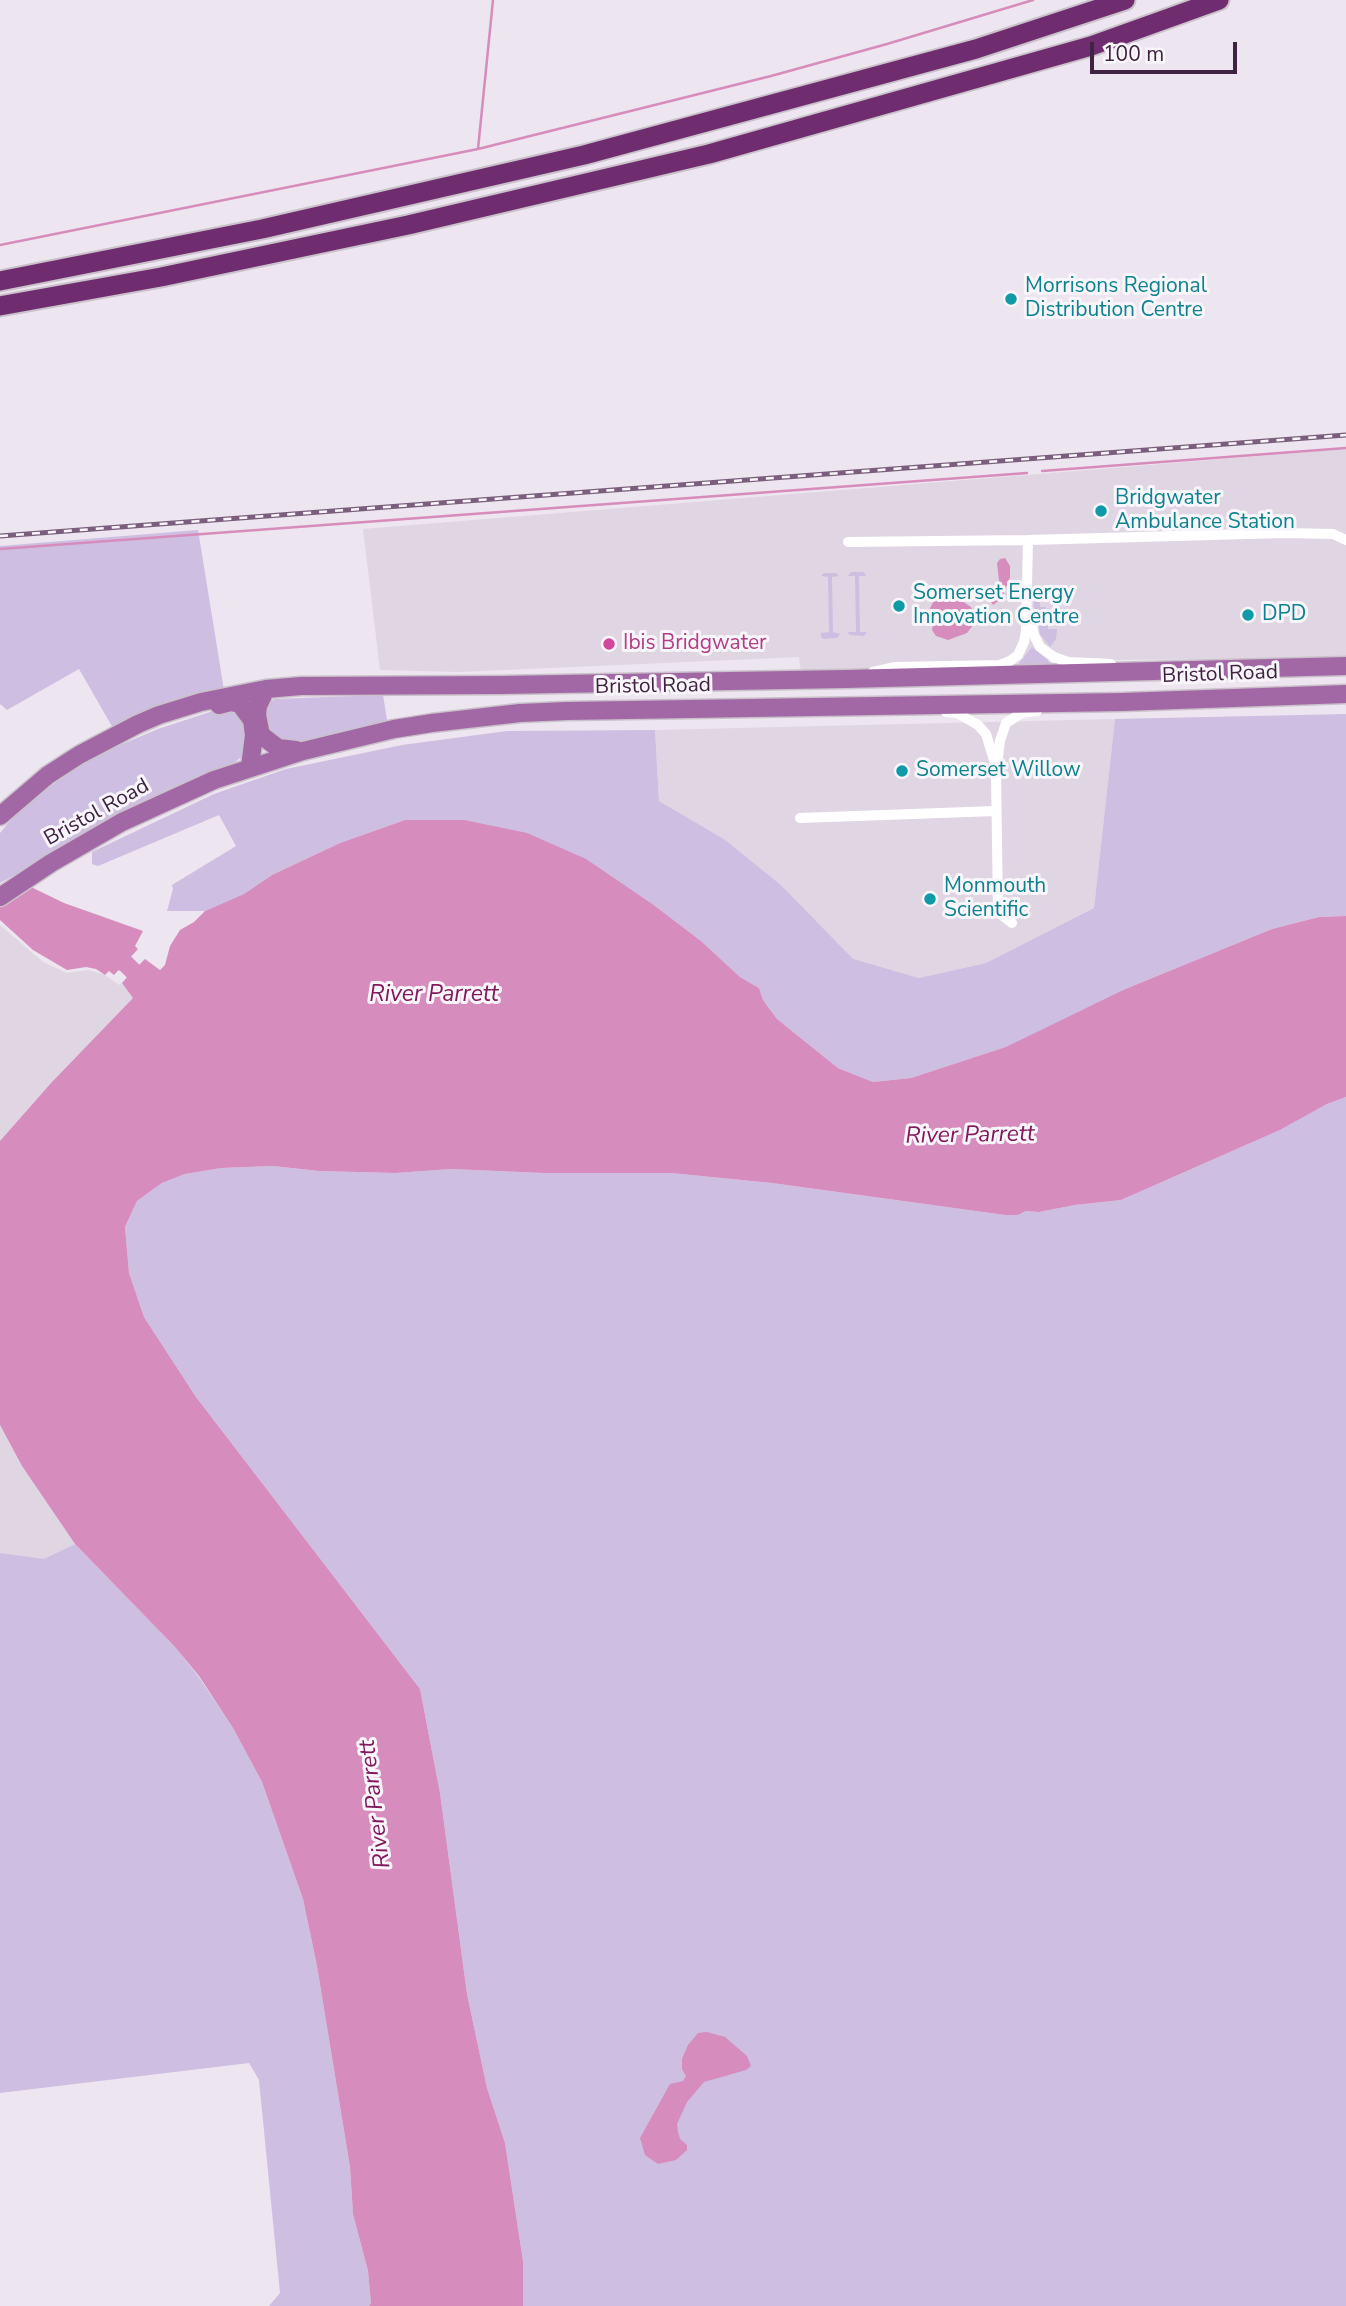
<!DOCTYPE html>
<html>
<head>
<meta charset="utf-8">
<style>
	body { margin:0 }
	#map { position:relative; width:1346px; height:2306px; overflow:hidden; background:#ede5ef; font-family:"Nunito Sans",sans-serif }
	canvas { display:block }
	.scale { position:absolute; left:1090px; top:42px; width:147px; height:32px; box-sizing:border-box; border:4px solid #402342; border-top:0; padding-left:9px; font-size:21px; line-height:24px; white-space:nowrap; color:#402342; -webkit-text-stroke:5px #f9f6fb; paint-order:stroke }
</style>
</head>
<body>
<div id="map">
<canvas width="1346" height="2306"></canvas>
<div class="scale">100 m</div>
</div>
<script>
const c = document.querySelector('canvas').getContext('2d');
c.lineJoin = 'round';
function fillPath(path, color) { c.fillStyle = color; c.fill(path, 'evenodd'); }
const shape = rows => new Path2D(rows.map(r => 'M' + r).join(''));
function stroke(path, color, width, dash) { c.strokeStyle = color; c.lineWidth = width; c.lineCap = dash ? 'butt' : 'round'; c.setLineDash(dash || []); c.stroke(path); }
function write(font, color, halo, rows, align = 'center') {
  c.font = font + ' "Nunito Sans",sans-serif'; c.lineWidth = 6; c.setLineDash([]); c.textBaseline = 'middle'; c.strokeStyle = halo; c.fillStyle = color; for (const [text, x, y, turn = 0] of rows) {
    c.save(); c.translate(x, y); c.rotate((+turn || 0) * Math.PI / 180); c.textAlign = isNaN(turn) ? turn : align; if (halo) c.strokeText(text, 0, 0); c.fillText(text, 0, 0); c.restore();
  }
}
fillPath(shape([
	[1346,449,1346,659,1048,660,1012,664,892,665,847,672,801,672,799,657,460,672,380,670,363,529],
	[1115,719,1094,908,986,963,919,978,853,960,781,885,724,839,659,801,655,730],
	[0,925,43,962,67,973,88,970,105,975,119,985,122,983,134,997,51,1083,0,1141],
	[0,1425,22,1466,75,1544,56,1555,44,1560,0,1553]
]), '#e0d6e3');
fillPath(shape([
	[198,530,224,690,113,728,79,669,7,710,0,704,0,546],
	[851,572,864,572,866,576,859,576,860,632,867,632,864,636,849,635,848,632,856,632,855,576,848,576],
	[824,573,836,573,839,576,832,577,833,632,840,634,837,638,824,639,821,637,821,633,829,632,828,577,821,576],
	[1039,586,1046,589,1039,591,1040,607,1046,607,1048,629,1057,629,1056,639,1050,647,1040,634,1037,614,1034,613,1034,590],
	[1032,647,1051,663,1051,667,1017,666],
	[383,695,388,726,300,745,270,741,264,706,275,699],
	[225,707,235,708,246,719,246,753,228,768,62,849,0,883,0,833,19,810,87,759,158,729],
	[1346,714,1346,916,1319,917,1272,929,1123,990,1007,1047,911,1078,873,1082,838,1068,777,1019,763,1000,759,988,740,977,701,941,655,906,405,820,340,843,272,875,244,894,205,911,167,911,173,889,172,885,236,846,219,815,98,866,92,864,92,852,214,794,286,769,402,745,507,731,655,730,659,801,724,839,781,885,853,959,919,978,986,963,1094,908,1115,719],
	[1346,1097,1346,2306,523,2306,523,2261,505,2143,487,2088,467,1994,440,1793,420,1689,196,1397,144,1317,129,1273,125,1227,137,1201,162,1183,185,1174,220,1168,273,1166,319,1171,396,1173,451,1169,543,1173,671,1173,772,1183,1005,1215,1018,1215,1026,1211,1039,1212,1075,1205,1121,1200,1280,1130,1327,1104],
	[75,1544,175,1647,198,1676,233,1728,262,1782,303,1899,317,1966,350,2167,353,2214,368,2271,371,2303,369,2306,269,2306,280,2293,259,2080,249,2063,0,2093,0,1553,44,1559]
]), '#cebee1');
fillPath(shape([
	[1005,558,1010,566,1010,577,1002,598,993,605,990,600,999,593,1000,589,997,563,1000,559],
	[943,595,953,595,971,607,977,620,967,633,948,640,936,636,932,630,935,616,930,608,936,597],
	[405,820,464,820,527,833,586,859,655,906,701,941,740,977,759,988,763,1000,777,1019,838,1068,873,1082,911,1078,1006,1047,1123,990,1272,929,1319,917,1346,916,1346,1097,1327,1104,1280,1130,1121,1200,1075,1205,1039,1212,1026,1211,1018,1215,1005,1215,772,1183,671,1173,543,1173,451,1169,396,1173,319,1171,273,1166,221,1168,185,1174,162,1183,137,1201,125,1227,129,1273,144,1317,196,1397,420,1689,440,1793,467,1994,487,2088,505,2143,523,2261,523,2306,369,2306,371,2303,368,2271,353,2214,350,2167,317,1966,303,1899,262,1782,233,1728,199,1676,175,1647,75,1544,22,1466,0,1425,0,1141,51,1083,133,998,122,983,128,976,145,959,160,970,165,965,170,946,180,930,194,922,205,911,244,894,272,875,340,843],
	[0,884,31,887,64,903,143,931,135,946,138,949,114,975,109,971,105,975,96,969,86,967,67,970,33,950,0,920],
	[707,2032,725,2037,747,2056,751,2066,746,2070,704,2082,687,2102,677,2124,678,2132,680,2139,687,2145,687,2150,676,2160,658,2164,645,2155,640,2138,670,2084,683,2081,686,2076,682,2069,682,2059,688,2045,698,2033]
]), '#d68cbc');
stroke(shape([
	[478,149,493,0],
	[0,245,478,149,771,76,887,44,1033,0],
	[1042,471,1346,448],
	[0,549,1027,473]
]), '#d68cbc', 2.5);
stroke(shape([
	[102,956,125,963,146,984,147,990]
]), '#d68cbc', 18);
const primary = shape([
	[266,689,258,706,257,715,261,735,278,748,296,750],
	[219,705,231,702,240,704,252,720,254,735,250,767],
	[0,816,48,775,79,755,138,724,159,715,201,702,266,689,301,686,501,685,846,679,1346,666],
	[0,897,51,863,122,822,214,780,303,751,394,729,432,723,520,713,567,711,1122,702,1346,694]
]);
const highway = shape([
	[0,281,262,229,584,155,976,49,1125,0],
	[0,306,161,277,408,225,709,154,1091,46,1219,0]
]);
stroke(primary, '#cac1ca', 21);
stroke(highway, '#cac1ca', 23);
stroke(shape([
	[848,542,1028,540],
	[1031,621,1034,635,1040,647,1054,657,1068,662,1111,664],
	[873,672,895,667,1000,665,1010,661,1018,655,1024,642,1026,631,1028,540,1285,533,1333,534,1346,540],
	[946,712,957,713,978,725,986,734,994,760],
	[800,818,996,811],
	[1012,923,998,912,996,773,1000,741,1006,723,1022,713,1037,711]
]), '#fff', 10);
stroke(primary, '#a268a6', 18);
stroke(highway, '#6f2d70', 19);
const rail = shape([
	[0,536,1346,435]
]);
stroke(rail, '#7b5e7d', 5);
stroke(rail, '#f9f6fb', 2.5, [8]);
for (const [x, y, r, color] of [
	[1011,299,7,"#0f9aa8"],
	[1101,511,7,"#0f9aa8"],
	[899,606,7,"#0f9aa8"],
	[1248,615,7,"#0f9aa8"],
	[609,644,7,"#d1479c"],
	[902,771,7,"#0f9aa8"],
	[930,899,7,"#0f9aa8"]
]) { const dot = new Path2D(); dot.arc(x, y, r, 0, 2 * Math.PI); c.fillStyle = color; c.fill(dot); stroke(dot, '#f9f6fb', 2.5); }
write('21px', '#0d838f', '#f9f6fb', [
	["Morrisons Regional",1025,287],
	["Distribution Centre",1025,311],
	["Bridgwater",1115,499],
	["Ambulance Station",1115,523],
	["Somerset Energy",913,594],
	["Innovation Centre",913,618],
	["DPD",1262,615],
	["Somerset Willow",916,771],
	["Monmouth",944,887],
	["Scientific",944,911]
], 'left');
write('21px', '#b23c85', '#f9f6fb', [
	["Ibis Bridgwater",623,644]
], 'left');
write('21px', '#402342', '#f9f6fb', [
	["Bristol Road",1220,675,-2],
	["Bristol Road",653,687,-1],
	["Bristol Road",97,813,-29]
]);
write('italic 23px', '#82195c', '#f9f6fb', [
	["River Parrett",434,995],
	["River Parrett",970,1136,-1],
	["River Parrett",376,1804,-97]
]);
</script>
</body>
</html>
